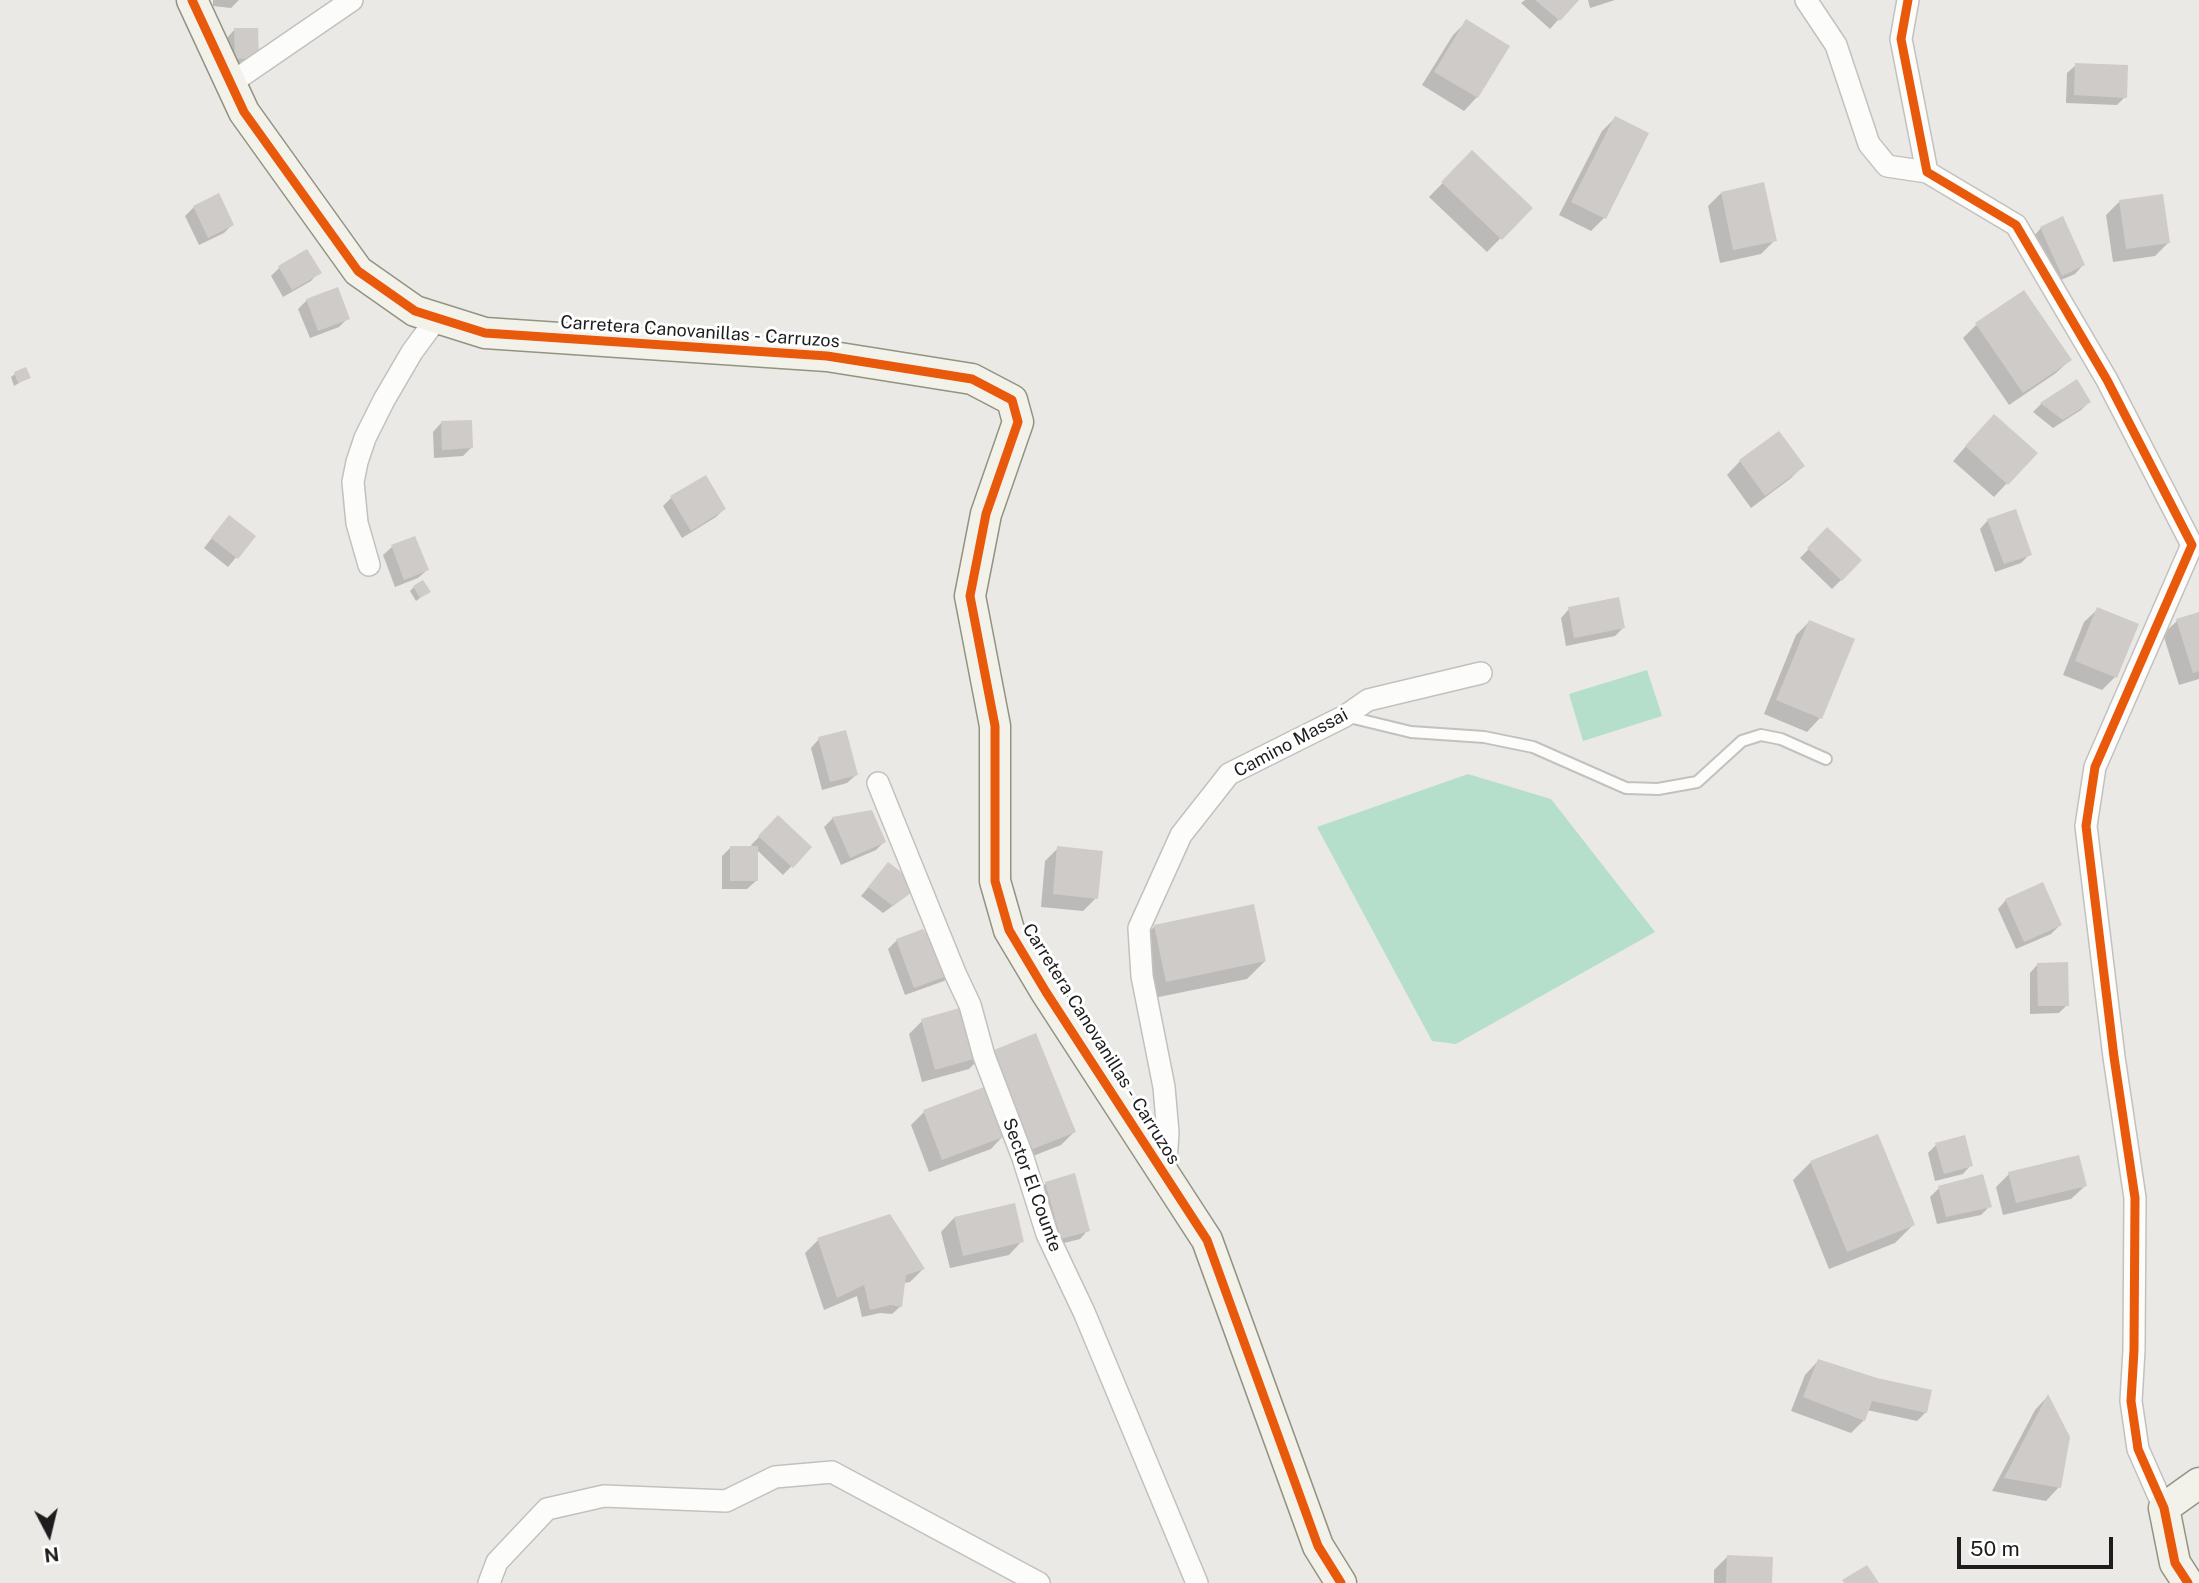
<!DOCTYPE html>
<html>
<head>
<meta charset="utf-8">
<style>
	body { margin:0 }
	#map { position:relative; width:2199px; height:1583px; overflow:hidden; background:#ebe9e6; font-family:"Public Sans",sans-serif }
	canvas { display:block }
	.north { position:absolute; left:14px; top:1499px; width:70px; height:70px; -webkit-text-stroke:5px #fff; paint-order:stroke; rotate:173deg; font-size:19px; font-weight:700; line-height:28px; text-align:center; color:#1d1d1d }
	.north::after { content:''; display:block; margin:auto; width:24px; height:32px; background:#1d1d1d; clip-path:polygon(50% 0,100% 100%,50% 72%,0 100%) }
	.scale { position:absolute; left:1957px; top:1537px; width:156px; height:32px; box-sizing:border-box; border:4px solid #1d1d1d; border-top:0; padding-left:9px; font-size:21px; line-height:24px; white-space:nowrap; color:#1d1d1d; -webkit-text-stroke:5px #fff; paint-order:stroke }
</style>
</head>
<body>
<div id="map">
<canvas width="2199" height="1583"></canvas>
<div class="north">N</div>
<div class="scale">50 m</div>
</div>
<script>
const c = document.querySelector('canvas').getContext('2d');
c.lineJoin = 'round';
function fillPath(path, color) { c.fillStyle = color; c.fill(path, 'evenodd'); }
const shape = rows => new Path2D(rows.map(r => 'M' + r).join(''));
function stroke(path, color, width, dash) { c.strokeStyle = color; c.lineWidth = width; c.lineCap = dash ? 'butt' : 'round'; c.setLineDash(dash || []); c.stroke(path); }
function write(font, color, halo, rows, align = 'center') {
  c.font = font + ' "Public Sans",sans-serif'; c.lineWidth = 6; c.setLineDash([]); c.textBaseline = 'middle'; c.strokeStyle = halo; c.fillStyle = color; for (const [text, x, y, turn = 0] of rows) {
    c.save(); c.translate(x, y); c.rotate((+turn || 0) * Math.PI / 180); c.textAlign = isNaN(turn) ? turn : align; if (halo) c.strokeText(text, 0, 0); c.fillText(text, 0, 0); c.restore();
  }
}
fillPath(shape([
	[1647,670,1662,716,1583,741,1569,694],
	[1468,774,1551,799,1655,932,1456,1044,1432,1041,1317,827]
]), '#b5dfcb');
fillPath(shape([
	[213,0,239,0,231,8,213,6],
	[1525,0,1576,0,1550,29,1521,3],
	[1588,0,1615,0,1590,8],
	[1466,22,1477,97,1464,111,1422,85,1453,35],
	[234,30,257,57,248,66,227,67,226,39],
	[2076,65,2125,97,2117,105,2066,103,2067,73],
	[1615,118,1647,134,1604,218,1591,231,1559,215,1602,131],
	[1472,153,1530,208,1487,252,1429,197],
	[1721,193,1775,240,1761,254,1720,263,1708,206],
	[2119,202,2169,242,2155,256,2113,262,2106,215],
	[194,207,232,225,224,233,199,245,185,216],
	[2041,228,2083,265,2075,274,2054,283,2033,237],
	[307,251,319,272,311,281,283,297,271,276,279,268],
	[307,300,348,318,339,327,310,338,298,309],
	[1976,325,2070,360,2056,373,2009,405,1963,338],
	[15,374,29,377,14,386,11,377],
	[2076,382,2089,402,2081,410,2053,428,2033,412,2041,404],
	[441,423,471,448,463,456,434,458,433,432],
	[1981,429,2035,453,1994,497,1953,461],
	[1779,433,1803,466,1790,479,1751,508,1727,475,1740,461],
	[671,498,724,509,716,517,682,538,663,506],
	[1988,520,2030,554,2021,563,1995,572,1980,529],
	[221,526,254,536,228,567,204,548],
	[1827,530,1860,561,1832,589,1800,558],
	[392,547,427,570,418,578,395,587,383,555],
	[414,587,428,592,416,601,410,591],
	[1569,609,1624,627,1615,636,1566,646,1561,618],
	[2098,609,2115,677,2102,690,2063,675,2084,622],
	[2199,614,2199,679,2179,685,2163,634,2177,621],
	[1809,622,1820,718,1807,732,1764,714,1796,635],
	[819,739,856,775,847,783,822,790,811,748],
	[778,818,810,847,783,875,757,850,756,881,747,889,722,889,722,856,731,847,754,848,751,845],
	[833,818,884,842,876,850,841,865,824,827],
	[1058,848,1096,898,1083,911,1041,907,1045,861],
	[888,864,909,894,883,913,861,896],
	[2006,900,2060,925,2051,934,2016,949,1998,909],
	[1155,926,1265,961,1247,979,1149,999,1137,944],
	[897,940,952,973,944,981,905,995,888,949],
	[2038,964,2067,1005,2059,1013,2030,1014,2030,973],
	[922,1021,983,1055,969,1069,922,1082,909,1034],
	[990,1053,1074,1132,1061,1145,1015,1163,1004,1135,991,1149,929,1172,911,1125,924,1112,986,1089,977,1066],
	[1936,1145,1971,1165,1963,1174,1935,1181,1928,1153],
	[1811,1162,1913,1225,1895,1243,1829,1269,1793,1180],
	[2009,1174,2085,1186,2071,1199,2003,1215,1996,1187],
	[1046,1183,1088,1230,1080,1239,1052,1246,1037,1192],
	[1939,1188,1990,1206,1981,1215,1937,1224,1930,1197],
	[954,1218,1022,1241,1009,1255,950,1268,941,1232],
	[818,1240,923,1269,910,1282,904,1283,901,1306,892,1314,880,1313,862,1317,857,1296,824,1310,805,1253],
	[1818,1361,1926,1412,1917,1421,1867,1410,1864,1420,1851,1433,1791,1411,1805,1375],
	[2047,1397,2059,1487,2046,1501,1992,1491,2035,1410],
	[1727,1557,1770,1583,1714,1583,1714,1570]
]), '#0003');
fillPath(shape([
	[1535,0,1579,0,1560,21],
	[1466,19,1510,46,1478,98,1434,72],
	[234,28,258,28,259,58,235,59],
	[2075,63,2128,65,2127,98,2074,95],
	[1615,116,1649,133,1606,219,1571,202],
	[1472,150,1533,208,1502,240,1441,182],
	[1764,182,1777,241,1733,250,1721,192],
	[219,193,234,225,208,238,193,206],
	[2163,194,2170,243,2126,249,2119,200],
	[2063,216,2085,265,2062,276,2040,227],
	[307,249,322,273,292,290,278,266],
	[338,287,350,319,318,331,306,299],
	[2024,290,2072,360,2023,393,1975,323],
	[26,367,31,378,18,383,14,372],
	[2077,379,2091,402,2063,420,2040,403],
	[1994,414,2038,453,2008,485,1965,446],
	[472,420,473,448,442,450,441,421],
	[1779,431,1805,466,1765,496,1739,460],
	[706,475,726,509,691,531,670,496],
	[2016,509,2032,555,2004,564,1987,519],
	[229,515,256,536,238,559,211,538],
	[1827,527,1862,560,1842,581,1807,548],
	[415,536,429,570,404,580,391,545],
	[423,580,431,592,420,598,413,586],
	[1619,597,1625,628,1574,638,1568,607],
	[2097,607,2139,624,2117,678,2075,661],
	[2199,612,2199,671,2193,673,2176,619],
	[1809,620,1855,639,1822,719,1776,700],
	[846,730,858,775,830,782,818,737],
	[872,810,886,842,850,858,832,817],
	[778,815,812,847,793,868,758,836],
	[730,846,758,846,758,881,730,881],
	[1057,846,1103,851,1098,899,1053,894],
	[888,862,920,886,893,906,868,887],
	[2043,882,2062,925,2024,942,2005,899],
	[1254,904,1266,961,1166,982,1154,925],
	[923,929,955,973,914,988,896,939],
	[2068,962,2069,1006,2038,1006,2037,963],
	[970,1005,984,1056,935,1070,921,1019],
	[1036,1033,1076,1132,1028,1151,989,1052],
	[987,1086,1006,1136,942,1160,923,1110],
	[1878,1134,1915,1225,1847,1252,1810,1161],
	[1965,1135,1973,1166,1944,1174,1935,1143],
	[2079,1155,2087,1186,2016,1203,2008,1172],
	[1075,1173,1090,1231,1061,1239,1045,1182],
	[1983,1174,1992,1207,1946,1217,1938,1186],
	[1015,1203,1024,1242,963,1256,954,1217],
	[890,1214,925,1269,906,1275,902,1307,890,1305,870,1310,864,1285,837,1298,817,1238],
	[1818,1359,1877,1378,1932,1390,1927,1413,1872,1401,1865,1421,1803,1397],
	[2048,1394,2070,1437,2061,1488,2004,1478],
	[1727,1555,1773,1557,1772,1583,1726,1583],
	[1867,1565,1879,1583,1844,1583,1842,1580]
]), '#cecbc9');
const lane = shape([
	[1345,716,1411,732,1484,737,1533,747,1626,788,1658,789,1697,782,1742,741,1761,735,1781,739,1826,759]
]);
const street = shape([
	[1806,0,1836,45,1869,144,1887,166,1927,172],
	[1908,0,1901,39,1927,172,2016,225,2107,380,2192,545,2095,767,2086,826,2114,1057,2135,1198,2134,1350,2131,1401,2138,1449,2164,1508],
	[231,83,352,0],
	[369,565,357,523,353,482,357,462,365,438,384,400,412,352,437,318],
	[878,783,955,973,970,1005,984,1056,1023,1158,1047,1234,1084,1312,1197,1583],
	[1165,1175,1168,1133,1164,1087,1142,976,1139,928,1181,835,1229,774,1345,716,1368,700,1481,673],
	[489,1583,497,1562,547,1509,604,1496,726,1501,775,1477,832,1472,1039,1583]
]);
const secondary = shape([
	[192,0,244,112,358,271,415,311,485,333,827,356,972,379,1012,400,1018,422,986,514,970,596,995,726,995,881,1009,930,1046,992,1207,1240,1318,1546,1341,1583],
	[2188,1583,2175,1563,2164,1508,2199,1483]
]);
stroke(lane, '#c2c1c0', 14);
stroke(street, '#c2c1c0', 24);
stroke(secondary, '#929380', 33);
stroke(lane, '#fcfcfb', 10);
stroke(street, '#fcfcfb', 21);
stroke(secondary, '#f2f2ea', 30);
stroke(shape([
	[192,0,244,112,358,271,415,311,485,333,827,356,972,379,1012,400,1018,422,986,514,970,596,995,726,995,881,1009,930,1046,992,1207,1240,1318,1546,1341,1583],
	[1908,0,1901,39,1927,172,2016,225,2107,380,2192,545,2095,767,2086,826,2114,1057,2135,1198,2134,1350,2131,1401,2138,1449,2164,1508,2175,1563,2188,1583]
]), '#e8590c', 9);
write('18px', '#1d1d1d', '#fff', [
	["Carretera Canovanillas - Carruzos",700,332,4],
	["Camino Massai",1291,743,-28],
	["Carretera Canovanillas - Carruzos",1101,1044,58],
	["Sector El Counte",1032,1185,70]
]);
</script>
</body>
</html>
